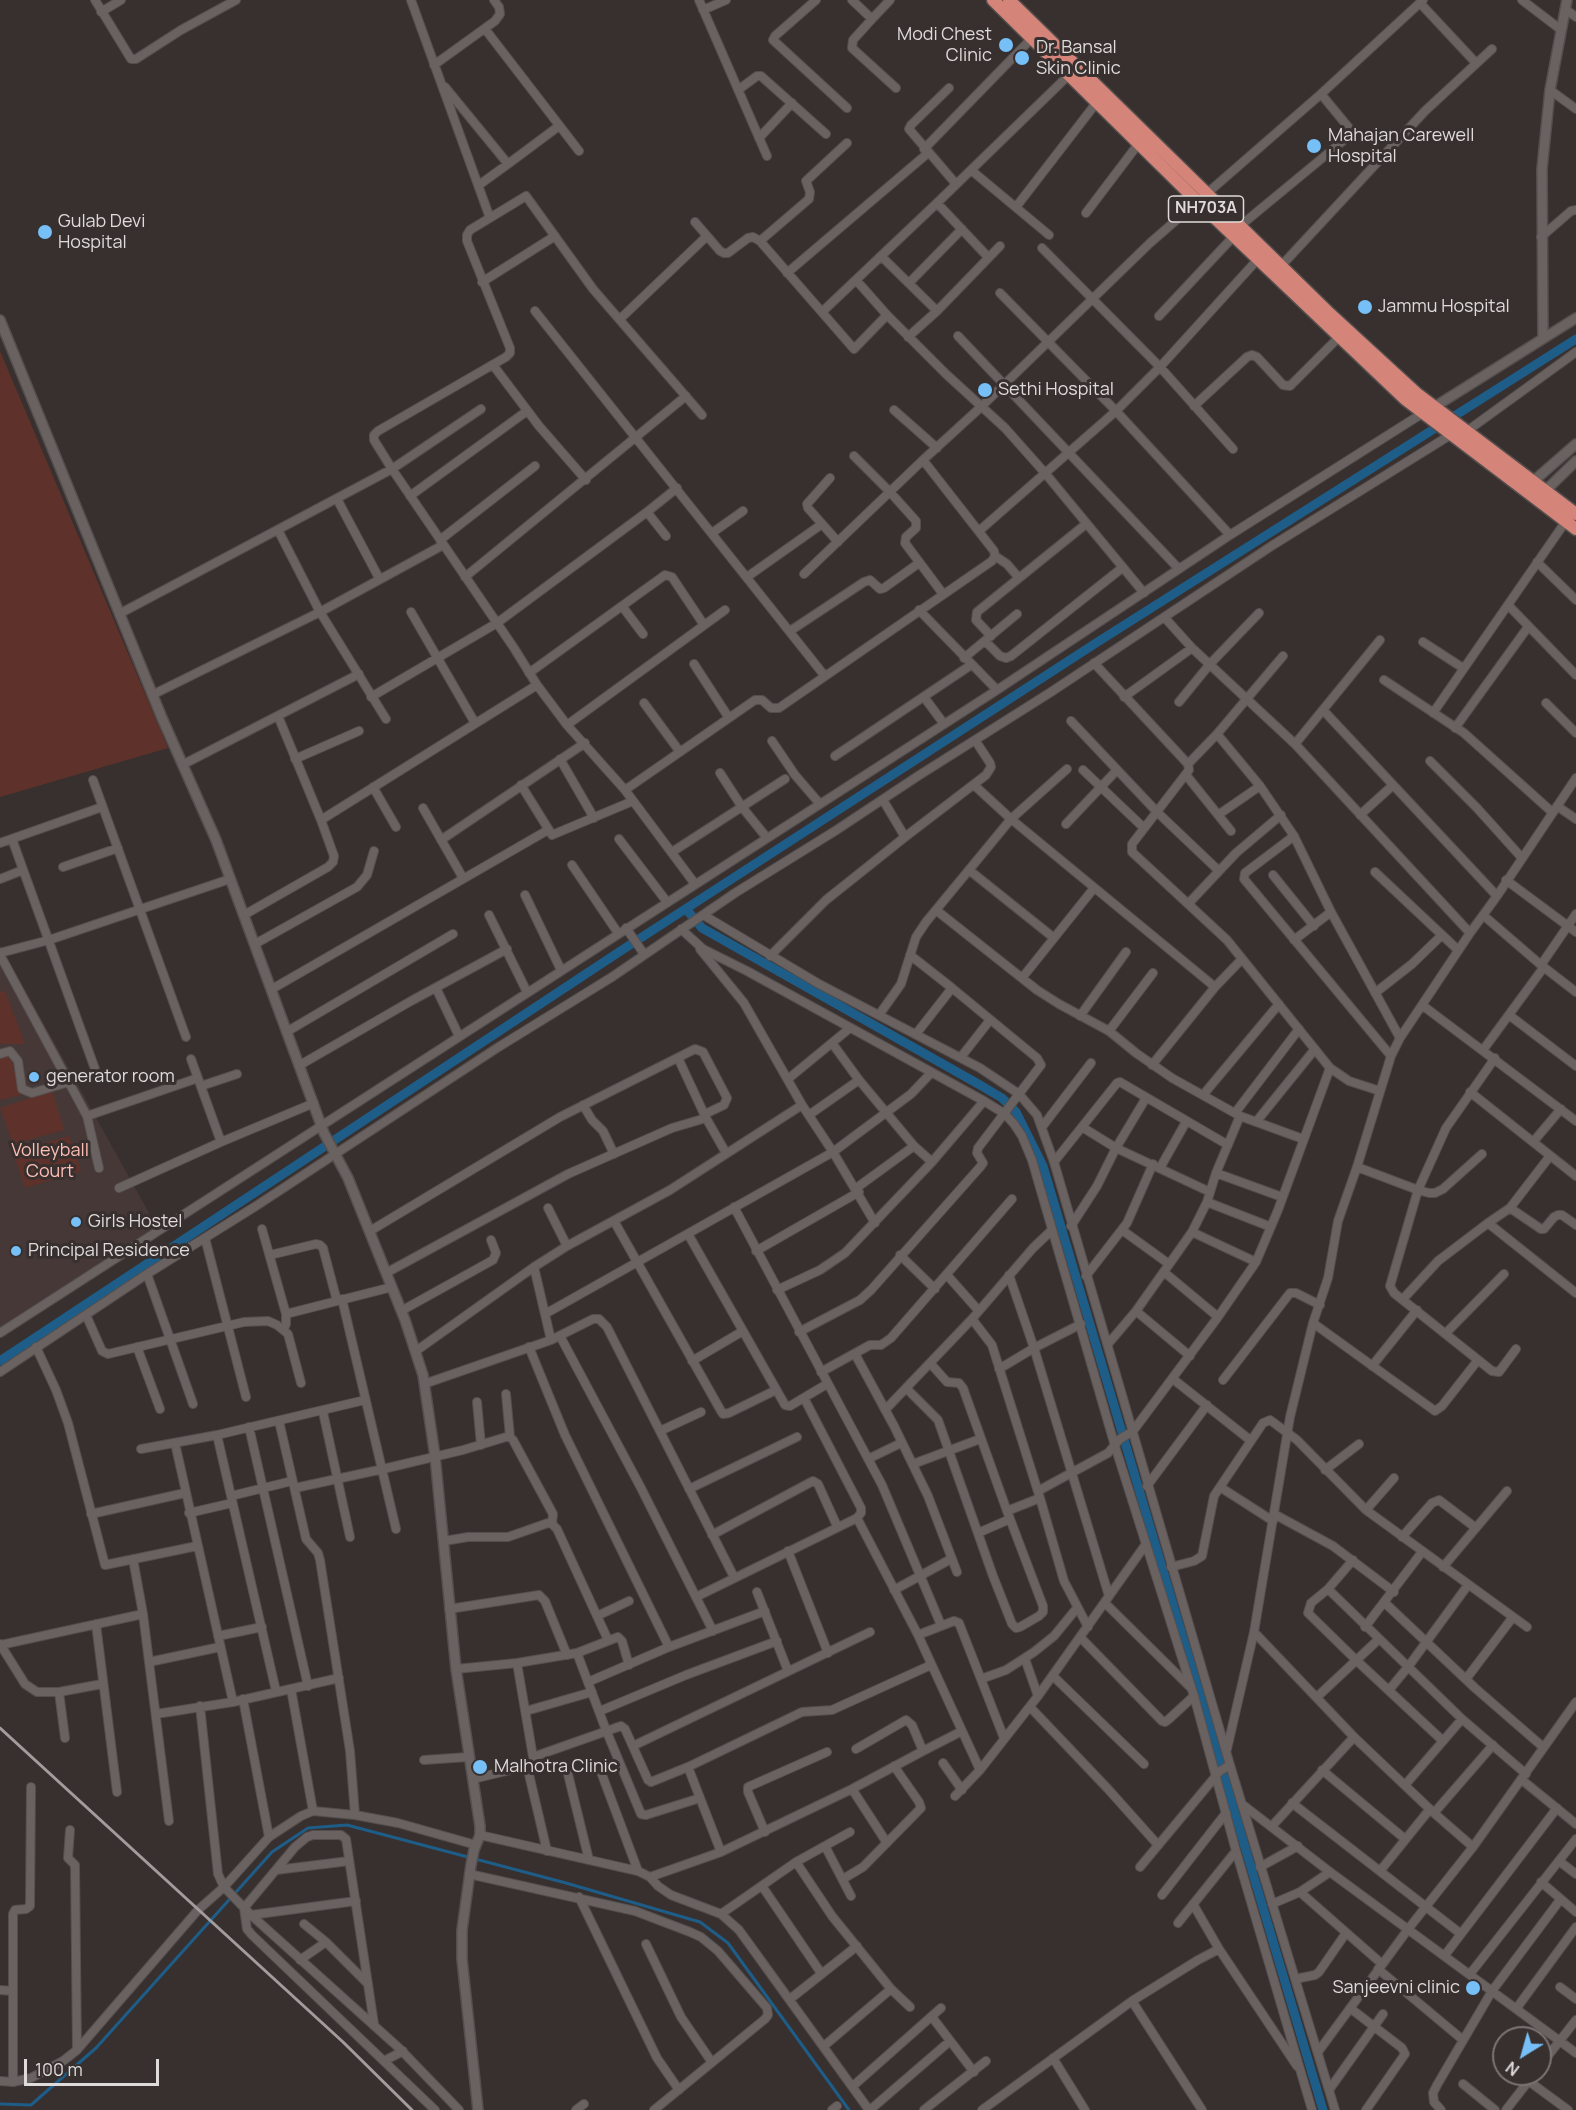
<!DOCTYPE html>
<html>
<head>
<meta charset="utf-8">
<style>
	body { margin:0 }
	#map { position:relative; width:1576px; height:2110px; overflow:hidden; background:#37302f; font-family:Manrope,sans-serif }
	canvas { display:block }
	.north { position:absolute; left:1492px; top:2026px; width:60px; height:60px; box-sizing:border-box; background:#37302f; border:2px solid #7a7473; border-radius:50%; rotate:217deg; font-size:16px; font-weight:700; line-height:24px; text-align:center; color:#dfdbda }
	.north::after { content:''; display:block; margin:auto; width:21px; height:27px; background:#77bff7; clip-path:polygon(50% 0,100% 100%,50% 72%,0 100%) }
	.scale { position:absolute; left:24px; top:2059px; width:135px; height:27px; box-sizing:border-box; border:3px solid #dfdbda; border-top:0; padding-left:8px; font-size:18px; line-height:21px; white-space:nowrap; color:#dfdbda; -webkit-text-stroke:4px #37302f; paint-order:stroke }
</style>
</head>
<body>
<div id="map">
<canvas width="1576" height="2110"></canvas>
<div class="north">N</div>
<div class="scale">100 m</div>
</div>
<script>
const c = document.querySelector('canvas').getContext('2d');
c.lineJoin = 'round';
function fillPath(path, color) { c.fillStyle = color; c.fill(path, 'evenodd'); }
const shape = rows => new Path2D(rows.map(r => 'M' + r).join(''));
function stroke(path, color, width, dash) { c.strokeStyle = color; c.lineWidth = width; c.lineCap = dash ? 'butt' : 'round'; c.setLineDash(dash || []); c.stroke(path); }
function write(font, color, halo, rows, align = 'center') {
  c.font = font + ' Manrope,sans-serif'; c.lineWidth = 6; c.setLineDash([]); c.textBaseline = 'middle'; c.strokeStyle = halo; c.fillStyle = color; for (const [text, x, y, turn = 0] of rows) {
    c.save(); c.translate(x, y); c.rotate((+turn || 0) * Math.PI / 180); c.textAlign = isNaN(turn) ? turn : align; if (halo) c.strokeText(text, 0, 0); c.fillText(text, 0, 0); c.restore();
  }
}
fillPath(shape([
	[0,945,158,1229,0,1330]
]), '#463836');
fillPath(shape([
	[0,351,168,748,0,797],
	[5,991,25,1044,0,1044,0,992],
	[10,1055,21,1095,0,1100,0,1058],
	[52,1091,64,1130,13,1144,0,1108],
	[69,1136,81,1171,25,1188,13,1152]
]), '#5e322b');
stroke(shape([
	[0,2104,31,2105,96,2048,272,1852,308,1828,347,1825,566,1883,700,1922,728,1943,849,2110]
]), '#1e5d88', 3);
stroke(shape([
	[686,909,702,928,980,1085,1002,1098,1016,1112,1043,1166,1323,2110],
	[0,1361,619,952,1096,643,1576,339]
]), '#1e5d88', 9);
const minor = shape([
	[95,0,131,59,136,59,181,30,236,0],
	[411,0,490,218],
	[699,0,767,156],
	[816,0,775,36,773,40,847,108],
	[852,0,872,19,890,0],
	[1522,0,1560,29],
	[1420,3,1476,63],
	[1565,9,1576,17],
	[703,10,726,0],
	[101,12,121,0],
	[872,19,853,40,852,48,896,88],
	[485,29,579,151],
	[434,65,495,21,500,14,499,7,494,0],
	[445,87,508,164,559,126],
	[949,88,911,125,909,129,956,184],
	[738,90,757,76,761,76,826,134],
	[1550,90,1576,109],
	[759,138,792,103],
	[924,149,1033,37],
	[971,170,1049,235],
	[479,185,508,164],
	[937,203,988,257],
	[1016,207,1097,102],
	[1086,213,1139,143],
	[695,222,720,251,724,253,728,253,748,238,753,237,760,241,854,349,887,315],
	[1240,226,1349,136,1349,128,1321,94],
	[1541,237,1571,211,1576,210],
	[760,241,809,199,810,192,806,181,847,143],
	[1042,248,1160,367,1233,449],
	[881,256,937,311],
	[1281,266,1425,111,1492,49],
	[787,273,928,153],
	[856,280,887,315,946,374,1005,428,1045,473,1144,593],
	[482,282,555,236],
	[909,283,962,229],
	[1000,293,1116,411,1230,535],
	[535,311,824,675],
	[822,312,937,203,1072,72],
	[1159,316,1234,236],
	[620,319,706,237],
	[958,336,1179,569],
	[908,337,937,311,1000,246],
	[493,365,539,426,586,480],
	[1194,406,1247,357,1252,355,1257,357,1283,385,1290,386,1339,337],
	[894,410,937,448],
	[1467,431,1576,352],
	[854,456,890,492,916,521,916,528,906,537,905,543,943,594],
	[830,478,807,504,808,508,838,542],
	[410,496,527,411],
	[337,499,379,578],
	[647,512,666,536],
	[278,530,320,612,386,719],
	[979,531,1116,411,1160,367,1258,259],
	[712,533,743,511],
	[440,540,535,466],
	[995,556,1007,564,1019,578],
	[1537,562,1576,600],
	[804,574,923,460,982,406,1150,243,1321,94,1423,0],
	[465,577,686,396],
	[747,577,822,524],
	[1508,605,1576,675],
	[622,606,643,634],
	[919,610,997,690],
	[411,612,475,723],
	[119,614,392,469,481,409],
	[1165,618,1192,648,1295,744,1470,933],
	[790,631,864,582,870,580,880,589,884,588,919,563],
	[991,636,976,620,977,612,1086,524],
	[985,641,1000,656,1006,658,1011,656,1122,568],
	[1423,642,1463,668],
	[964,658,1017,614],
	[1094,663,1188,764,1189,770,1132,844,1132,852,1227,940,1330,1068,1349,1081,1380,1091],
	[694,664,729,718],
	[529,673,665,575,672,577,704,625],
	[1384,680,1464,733,1552,812],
	[152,695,320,612,443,545],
	[371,697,497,623,647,512,677,488],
	[924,697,944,724],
	[1124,697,1192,648],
	[1179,702,1210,664,1259,613],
	[644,703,680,752],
	[1546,703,1576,733],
	[1323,710,1497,896],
	[1433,713,1566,521],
	[1071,721,1157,812,1218,870],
	[567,725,725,610],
	[1455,728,1528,627],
	[1217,734,1260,786,1294,836,1331,912,1400,1038],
	[772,741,795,775,820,804],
	[1295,744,1380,640],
	[835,756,971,665],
	[295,759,359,731],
	[560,759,594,818],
	[1430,761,1477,808,1522,858],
	[1188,764,1217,734,1283,656],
	[182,765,359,674],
	[1083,770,1144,828],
	[720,773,742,807,767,838],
	[1186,775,1231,831],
	[93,780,186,1037],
	[521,785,552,835,633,801],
	[974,785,1011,819,1215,987],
	[373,787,396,827],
	[625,790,755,700,762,700,771,708,779,708,992,561,995,556,994,551,923,460],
	[883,800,905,837],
	[1557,806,1576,819],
	[423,808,463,878],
	[1218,815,1260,786],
	[1360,815,1392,786],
	[321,820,537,685],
	[1066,824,1117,770],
	[1294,836,1245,873,1244,879,1391,1056],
	[12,839,95,1069],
	[619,839,667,902],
	[441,840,585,743],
	[0,843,102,807],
	[672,852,785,779],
	[572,865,618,933],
	[63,867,118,848],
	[969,870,1054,938],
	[1375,872,1458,950],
	[1273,875,1314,926],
	[0,879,23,870],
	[1506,880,1576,932],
	[695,884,625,790,567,725,537,685,514,648,392,469,374,440,374,435,378,431,506,357,510,353,510,348,467,241,467,235,470,230,526,196,593,289,702,415],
	[525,895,561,970],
	[1188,904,1236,853,1281,815],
	[936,910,1037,990,1059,1004,1109,1031,1136,1053,1172,1078,1240,1116,1303,1139],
	[244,915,328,867,333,862,334,856,321,820,278,716],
	[489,915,527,992],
	[1483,915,1541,965,1576,992],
	[705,916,819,984,980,1068,1019,1094,1037,1115,1054,1162,1230,1765,1335,2110],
	[626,928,644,954],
	[681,929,703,949,747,971,984,1101,1005,1114,1014,1124,1022,1136,1032,1160,1115,1446,1194,1696,1236,1851,1312,2110],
	[1294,940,1331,912],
	[255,944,357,887,367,875,374,851],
	[700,949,744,1003,802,1105,833,1152,875,1223],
	[0,953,49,940,230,879],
	[0,955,87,1116,99,1168],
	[910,955,952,988,916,1034],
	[770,956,826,900,905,837,986,775,991,767,990,763,975,740],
	[1541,965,1576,914],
	[1022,978,1094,888],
	[436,988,459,1036],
	[272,989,548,830],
	[1375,993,1412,964,1442,935],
	[1422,1005,1576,1121],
	[879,1015,901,984,916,937,926,922,1011,819,1067,769],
	[1509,1015,1576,1066],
	[1080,1016,1126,952],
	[288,1031,453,934],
	[1109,1031,1153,973],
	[832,1043,859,1080,914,1146,932,1162],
	[1483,1050,1544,967],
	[0,1054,10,1051,18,1061,22,1089,32,1093,69,1082],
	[961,1057,990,1020],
	[678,1058,706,1118,726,1153],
	[1495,1058,1446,1128,1418,1190,1390,1286,1394,1293,1492,1371,1499,1372,1516,1349],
	[191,1059,221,1142],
	[300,1065,411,1001,507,949],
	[1152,1065,1215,987,1242,959],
	[788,1079,850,1028],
	[201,1086,237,1074],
	[1470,1092,1576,1176],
	[1203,1095,1279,1004],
	[583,1105,592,1120,603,1131,614,1154],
	[1235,1113,1299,1029],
	[809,1115,859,1080],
	[87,1116,198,1078],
	[1256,1122,1315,1049],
	[1042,1127,1091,1063],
	[1082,1127,1116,1148,1210,1192],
	[1533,1142,1561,1109],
	[1054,1162,1117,1083,1120,1082,1228,1145],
	[1357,1167,1418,1190,1429,1193,1435,1193,1443,1189,1482,1154],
	[1160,1168,1186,1122],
	[1216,1173,1282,1197],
	[119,1188,221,1142,314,1103],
	[855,1189,914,1146],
	[1207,1202,1271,1227],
	[734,1207,882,1485,941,1625],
	[548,1208,567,1246],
	[1510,1208,1541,1229,1544,1229,1554,1217,1558,1215,1562,1215,1576,1225],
	[614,1221,721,1411,723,1414,729,1413,776,1390],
	[1488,1223,1576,1293],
	[1071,1226,1097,1186,1116,1148,1146,1098],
	[262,1229,286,1314,286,1324,284,1329],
	[1122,1230,1169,1264],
	[370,1231,560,1117,695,1049,703,1052,727,1098,724,1105,705,1114],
	[1192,1232,1256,1262],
	[688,1234,785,1405,790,1406,827,1384],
	[205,1238,246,1397],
	[756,1251,859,1192],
	[270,1255,316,1244,320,1245,323,1248,337,1301],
	[900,1255,935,1289],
	[534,1267,551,1340],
	[1164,1272,1218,1317],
	[386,1273,568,1174,672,1128,706,1118],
	[147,1274,193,1404],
	[947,1275,978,1310],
	[1009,1275,1034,1348,1109,1596],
	[1086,1276,1127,1223,1153,1164],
	[777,1290,820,1270,845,1253,932,1162,984,1101],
	[342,1299,396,1529],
	[1403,1299,1438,1261,1488,1223,1510,1208,1550,1156],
	[401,1311,493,1260,496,1253,491,1240],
	[1136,1311,1190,1356],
	[286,1314,392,1287],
	[545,1314,833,1152,911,1094,931,1073],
	[86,1315,102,1351,108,1354,244,1322,268,1321,277,1325,288,1334,301,1383],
	[972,1319,992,1345,1040,1498,1064,1581,1088,1627],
	[1313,1323,1435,1411,1442,1406,1478,1360],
	[799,1332,860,1300,871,1290,981,1166,983,1163,977,1153,978,1148,1041,1065,1037,1058,952,988],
	[0,1333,997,690,1230,535,1423,413],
	[1446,1333,1504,1274],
	[560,1336,641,1488,713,1631],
	[1108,1344,1136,1311,1192,1232,1207,1202,1216,1173,1240,1116],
	[36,1347,56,1390,68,1423,105,1565,197,1546],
	[137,1347,160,1409],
	[529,1347,565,1435,669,1647],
	[416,1351,534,1267,567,1246,670,1190,802,1105],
	[855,1354,894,1426,928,1496,957,1572],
	[692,1361,743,1331],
	[1372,1366,1417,1310],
	[999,1369,1034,1348,1081,1324],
	[0,1372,147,1274,256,1206,497,1048,612,977,735,893,835,831,918,776,1051,692,1273,545,1452,434],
	[821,1372,870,1345,881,1345,891,1338,1012,1199],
	[1173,1379,1250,1440],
	[1223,1380,1290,1293,1296,1293,1320,1305],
	[424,1384,551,1340,593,1319,599,1319,607,1327,734,1577],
	[906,1388,938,1420,993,1576,1012,1624,1016,1628,1020,1627,1039,1616,1043,1612,1043,1606,1007,1511,963,1388,959,1383,947,1382,930,1363],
	[506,1394,510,1437],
	[477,1402,481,1445],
	[885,1410,972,1319,1033,1248,1052,1230],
	[323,1412,350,1537],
	[279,1421,306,1539,318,1553,320,1560,350,1751,355,1815],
	[249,1427,308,1686],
	[660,1431,701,1412],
	[217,1435,276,1691],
	[175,1443,233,1702],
	[141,1449,217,1435,365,1400],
	[868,1459,901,1443],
	[913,1464,980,1439],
	[1325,1470,1359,1444],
	[1147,1486,1207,1405],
	[1220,1487,1263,1423,1270,1420,1297,1440,1366,1510,1527,1627],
	[295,1488,383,1469,463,1450,506,1437,510,1437,513,1440,553,1514,552,1524],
	[689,1489,797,1437],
	[1038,1491,1108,1453,1120,1439,1133,1431,1218,1317,1256,1262,1278,1210,1330,1068],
	[231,1496,292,1481],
	[1366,1510,1394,1478],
	[1007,1511,1040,1498],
	[189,1513,232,1503],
	[91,1514,185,1493],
	[1274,1514,1333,1546,1394,1592],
	[857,1518,918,1635,980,1770],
	[978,1533,1010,1519],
	[712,1535,813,1481,818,1484,837,1526],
	[1402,1537,1432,1503,1439,1500,1476,1528],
	[444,1541,468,1537,508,1537,548,1523,552,1524,557,1529,608,1640],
	[788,1551,828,1653],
	[133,1559,143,1614,169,1821],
	[1353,1560,1328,1589,1311,1603,1308,1613,1356,1660,1443,1741],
	[1171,1567,1194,1561,1202,1556,1214,1496,1220,1487,1273,1521],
	[1443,1567,1507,1491],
	[1328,1589,1462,1719,1526,1774],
	[894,1590,951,1559],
	[757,1592,788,1671],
	[696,1597,857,1518,861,1513,861,1508,804,1398],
	[1105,1603,1190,1687],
	[1385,1603,1475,1688,1543,1747],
	[449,1609,539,1595,545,1601,567,1655],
	[597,1616,629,1601],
	[96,1624,117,1792],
	[1365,1627,1422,1552],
	[1254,1632,1354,1737,1434,1813,1473,1847],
	[918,1635,954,1621,959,1623,1004,1738],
	[218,1636,262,1627],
	[1081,1638,1162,1721,1165,1722,1169,1719,1194,1696],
	[0,1644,25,1684,37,1692,59,1692,102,1684],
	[0,1645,143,1614],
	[577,1653,606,1730,641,1814,646,1815,700,1798],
	[1025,1659,1038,1696],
	[149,1662,220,1647],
	[517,1663,533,1757],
	[456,1669,517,1663,577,1653,618,1637,622,1641,629,1665],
	[1053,1676,1144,1764],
	[981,1679,1006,1670,1034,1652,1054,1636,1077,1608],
	[1466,1679,1513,1617],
	[588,1682,669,1647,765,1611],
	[291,1689,313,1811],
	[1389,1690,1408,1667,1468,1585],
	[59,1692,65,1738],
	[1317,1697,1379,1639],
	[243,1699,269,1837],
	[200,1706,218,1874,224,1887,251,1915,399,2048,459,2110],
	[1030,1707,1108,1789,1158,1845],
	[526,1711,592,1692],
	[600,1711,686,1675,777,1641],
	[156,1714,233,1702,339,1678],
	[633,1746,870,1632],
	[1227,1749,1254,1632,1290,1417,1313,1323,1328,1278,1338,1221,1357,1167,1391,1056,1400,1038,1470,933,1497,896,1576,778],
	[923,1751,962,1731],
	[424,1760,468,1757],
	[943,1763,962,1790],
	[598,1764,638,1871],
	[527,1766,547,1851],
	[566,1766,589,1860],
	[688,1767,721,1852],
	[1322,1770,1405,1839],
	[473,1779,527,1766,532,1763,533,1757,621,1726,625,1729,648,1780,651,1782,688,1767,802,1712,832,1710,931,1665],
	[1522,1780,1576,1824],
	[1405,1785,1462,1719],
	[852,1789,887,1843],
	[955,1796,980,1770,1038,1696,1146,1544],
	[1292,1803,1461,1934],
	[1243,1805,1330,1872,1576,2053],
	[1434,1813,1493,1745],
	[1272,1826,1354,1737],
	[70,1830,68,1858,75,1865,77,2050],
	[765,1832,748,1792,748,1787,827,1752],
	[480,1835,638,1871,650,1877,658,1886,671,1895,721,1914,739,1930,869,2110],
	[825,1846,851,1896],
	[1559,1861,1576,1874],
	[796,1862,832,1916,891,1989,910,2007],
	[1140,1867,1220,1771,1230,1765],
	[1260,1867,1298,1846],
	[276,1870,349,1861],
	[1380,1871,1430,1809],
	[469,1874,635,1911,690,1932,701,1937,718,1951,767,2008,768,2015,765,2019,654,2110],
	[650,1877,721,1852,852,1789,923,1751,912,1725,906,1720,856,1749],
	[843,1879,863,1867,921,1808,919,1802,894,1766],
	[1541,1882,1576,1912],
	[762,1886,821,1973],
	[1300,1892,1382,1964],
	[1162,1895,1226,1813],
	[579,1897,657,2058,679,2090],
	[1193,1904,1219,1949,1297,2066],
	[1272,1904,1300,1892,1330,1872],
	[721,1914,796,1862,850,1832],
	[251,1915,356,1901],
	[1178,1923,1236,1851],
	[304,1924,326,1942,368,1984],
	[646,1944,681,2017,711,2061],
	[1445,1955,1557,1808],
	[300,1960,326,1942],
	[1378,1969,1463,2040],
	[1470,1974,1576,1839],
	[1295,1979,1315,1975,1319,1972,1346,1933],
	[1560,1987,1576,1999],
	[0,1990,13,1991],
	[790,1999,857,1946],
	[1132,2001,1202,2110],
	[1350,2008,1402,2048,1405,2054,1366,2110],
	[1516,2009,1576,1927],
	[932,2017,974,2072],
	[374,2024,346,1839,341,1835,313,1835,307,1837,295,1847,244,1908,247,1929,252,1935,435,2110],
	[824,2046,891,1989],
	[1318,2052,1409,1928,1473,1847,1576,1702],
	[1053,2058,1085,2110],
	[384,2061,403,2051],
	[1540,2066,1576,2020],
	[1519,2074,1568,2110],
	[0,2081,13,2082,31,2078,63,2061,77,2050,198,1910,224,1887,269,1837,301,1816,313,1811,355,1815,398,1823,476,1845],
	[13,2082,13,1914,15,1910,26,1909,30,1906,31,1787],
	[1463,2084,1495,2110],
	[853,2086,941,2008],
	[1329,2090,1383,2014],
	[576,2110,584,2104],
	[832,2110,837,2106],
	[870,2110,950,2041],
	[924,2110,986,2061],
	[982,2110,1132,2001,1198,1960,1219,1949],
	[1441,2110,1434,2102,1433,2093,1437,2085,1492,1991,1560,1900],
	[1506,2110,1534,2074]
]);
const tertiary = shape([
	[0,320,162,718,216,840,324,1133,348,1178,405,1320,423,1375,435,1456,456,1669,480,1826,480,1835,474,1850,471,1865,462,1930,462,1959,478,2110],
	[1543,337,1542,169,1550,90,1567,0],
	[1431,409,1576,318],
	[1529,485,1576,444],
	[1541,495,1576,461]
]);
const trunk = shape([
	[993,0,1197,201,1405,399,1576,529],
	[1009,0,1330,314,1416,393,1576,514]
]);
stroke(minor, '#544f4e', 10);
stroke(tertiary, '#544f4e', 12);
stroke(trunk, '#544f4e', 15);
stroke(minor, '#6a6261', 8);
stroke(tertiary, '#6a6261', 9);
stroke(trunk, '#d48478', 12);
stroke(shape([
	[0,1728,343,2042,412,2110]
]), '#a29d9c', 3);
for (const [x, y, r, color] of [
	[1006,45,8,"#77bff7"],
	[1022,58,8,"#77bff7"],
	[1314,146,8,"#77bff7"],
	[45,232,8,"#77bff7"],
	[1365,307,8,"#77bff7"],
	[985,390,8,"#77bff7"],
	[34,1077,6,"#77bff7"],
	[76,1222,6,"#77bff7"],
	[16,1251,6,"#77bff7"],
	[480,1767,8,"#77bff7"],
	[1473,1988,8,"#77bff7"]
]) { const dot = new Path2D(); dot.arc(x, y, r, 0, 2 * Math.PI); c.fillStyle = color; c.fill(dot); stroke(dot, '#37302f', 2); }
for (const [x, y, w] of [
	[1206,209,75]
]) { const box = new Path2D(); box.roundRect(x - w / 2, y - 13, w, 26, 4.5); c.fillStyle = '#37302f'; c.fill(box); stroke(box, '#dfdbda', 1.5); }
write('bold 16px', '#dfdbda', null, [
	["NH703A",1206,209]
]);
write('18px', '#dfdbda', '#37302f', [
	["Modi Chest",992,35,"right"],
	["Clinic",992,56,"right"],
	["Dr. Bansal",1036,48],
	["Skin Clinic",1036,69],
	["Mahajan Carewell",1328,136],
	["Hospital",1328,157],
	["Gulab Devi",58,222],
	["Hospital",58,243],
	["Jammu Hospital",1378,307],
	["Sethi Hospital",998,390],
	["generator room",46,1077],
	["Girls Hostel",88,1222],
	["Principal Residence",28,1251],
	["Malhotra Clinic",494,1767],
	["Sanjeevni clinic",1460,1988,"right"]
], 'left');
write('18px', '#fdbeb4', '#37302f', [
	["Volleyball",50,1151],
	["Court",50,1172]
]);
</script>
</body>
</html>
